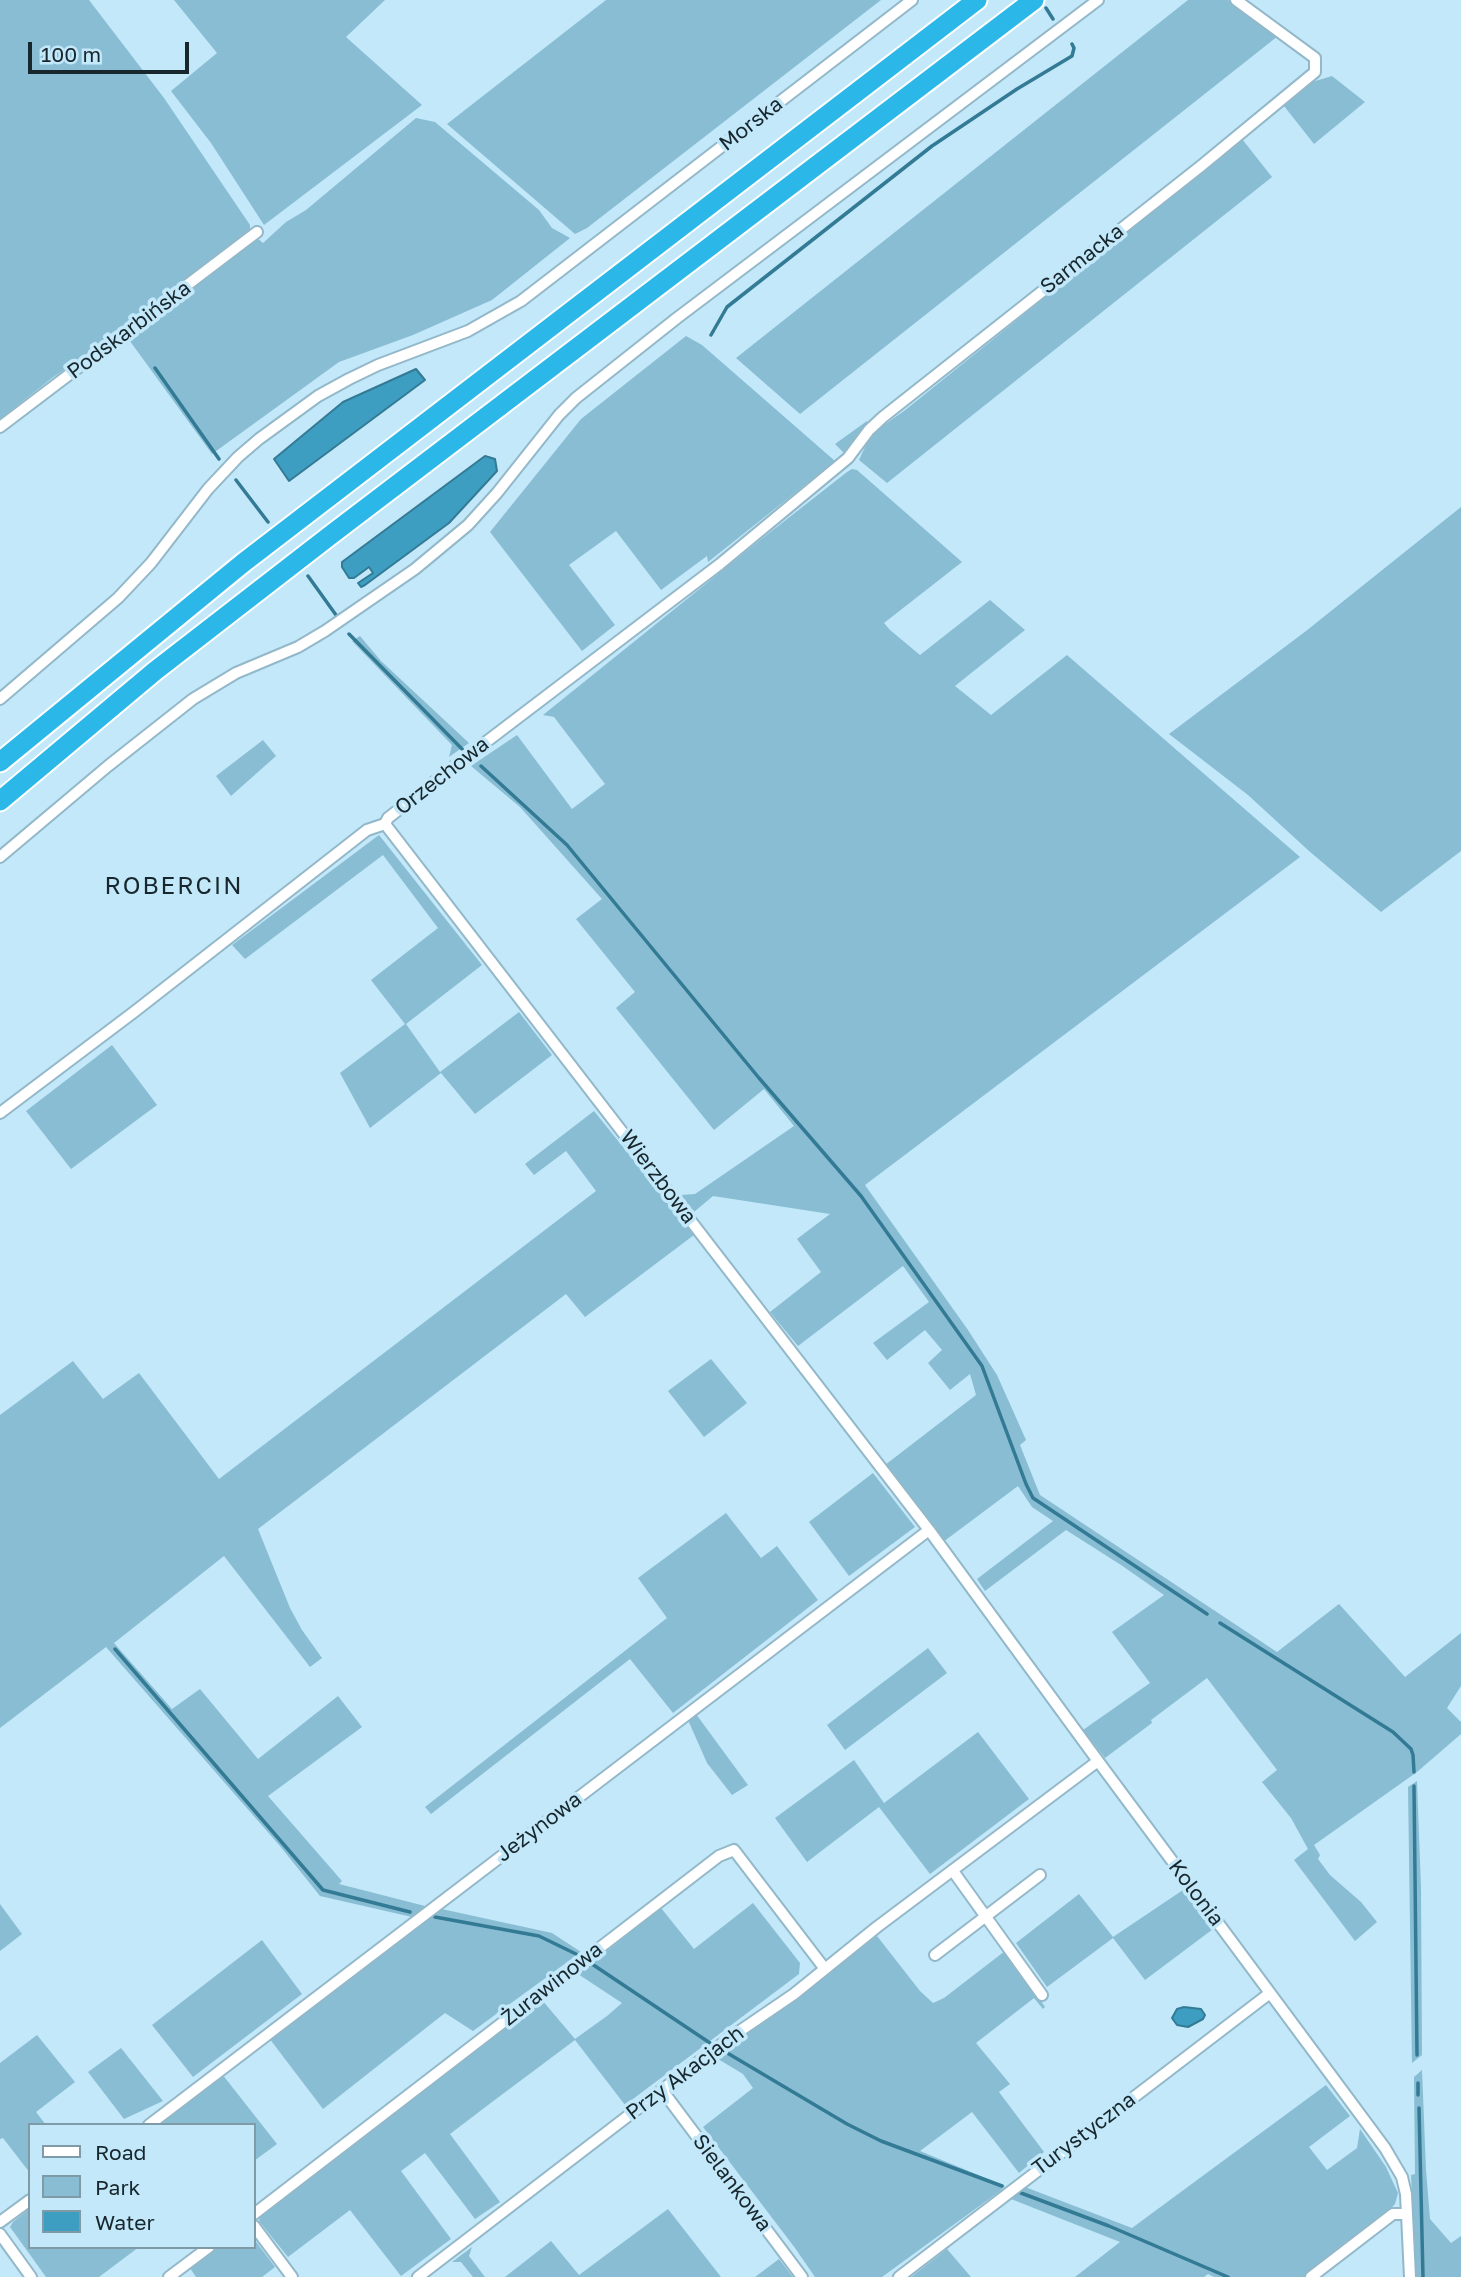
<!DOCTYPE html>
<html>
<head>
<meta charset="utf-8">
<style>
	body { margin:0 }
	#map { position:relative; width:1461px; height:2277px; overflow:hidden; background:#c2e8f9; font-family:"Golos Text",sans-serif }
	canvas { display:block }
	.legend { position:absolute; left:28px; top:2123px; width:228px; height:126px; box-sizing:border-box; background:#c2e8f9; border:2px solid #7e9ba7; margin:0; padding:9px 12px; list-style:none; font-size:21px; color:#18272d }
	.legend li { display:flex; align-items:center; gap:14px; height:35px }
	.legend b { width:35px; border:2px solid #7e9ba7 }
	.scale { position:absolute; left:28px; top:42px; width:161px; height:32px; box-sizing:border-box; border:4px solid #18272d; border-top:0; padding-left:9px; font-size:21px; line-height:24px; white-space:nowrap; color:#18272d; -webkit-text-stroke:5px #c2e8f9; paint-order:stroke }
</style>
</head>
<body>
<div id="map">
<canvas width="1461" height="2277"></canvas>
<ul class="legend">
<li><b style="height:9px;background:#fff"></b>Road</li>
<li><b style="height:19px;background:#89bdd3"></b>Park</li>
<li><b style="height:19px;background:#3e9ec2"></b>Water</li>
</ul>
<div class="scale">100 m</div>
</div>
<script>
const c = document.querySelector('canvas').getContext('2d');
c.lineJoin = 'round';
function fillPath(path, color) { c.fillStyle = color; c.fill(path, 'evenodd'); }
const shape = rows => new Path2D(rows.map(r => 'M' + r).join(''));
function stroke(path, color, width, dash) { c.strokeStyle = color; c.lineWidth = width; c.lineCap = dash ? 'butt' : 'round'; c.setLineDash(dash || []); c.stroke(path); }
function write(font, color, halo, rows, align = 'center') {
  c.font = font + ' "Golos Text",sans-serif'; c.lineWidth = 7; c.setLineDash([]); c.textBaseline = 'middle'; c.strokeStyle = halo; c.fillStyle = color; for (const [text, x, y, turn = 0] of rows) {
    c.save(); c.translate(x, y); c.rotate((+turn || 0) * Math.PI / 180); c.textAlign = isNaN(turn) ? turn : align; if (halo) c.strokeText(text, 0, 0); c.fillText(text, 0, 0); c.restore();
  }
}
fillPath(shape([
	[0,0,89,0,164,98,250,225,250,234,138,319,52,378,0,419],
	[174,0,385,0,346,37,422,105,264,225,211,143,171,91,217,53],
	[606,0,881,0,587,228,575,234,447,124],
	[1188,0,1228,0,1278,36,800,414,736,358],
	[1332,76,1365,102,1314,144,1284,106,1312,82],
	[416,118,435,122,539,210,552,228,570,238,492,300,413,335,339,362,212,454,127,337,257,238,263,243,286,222,306,210],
	[1242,139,1272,177,887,483,859,460,871,434,904,411],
	[686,336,702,345,835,461,708,562,707,556,661,590,616,531,569,565,615,625,582,651,490,532,581,419],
	[867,421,869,426,846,455,835,444],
	[852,469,857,470,962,562,884,623,890,630,920,655,990,600,1025,630,955,686,991,715,1067,655,1300,857,865,1185,968,1330,997,1375,1026,1440,1020,1445,1040,1495,1277,1652,1339,1604,1405,1677,1461,1633,1461,1686,1447,1708,1461,1722,1461,1734,1417,1772,1314,1845,1320,1855,1318,1859,1330,1875,1361,1902,1377,1922,1355,1941,1294,1860,1308,1849,1291,1818,1262,1782,1277,1770,1207,1678,1151,1720,1152,1723,1105,1758,1083,1730,1150,1683,1112,1632,1164,1595,1121,1565,1066,1530,985,1591,977,1579,1053,1521,1032,1507,1018,1486,943,1542,885,1465,976,1395,970,1374,950,1390,928,1363,942,1350,925,1330,887,1360,873,1343,929,1302,903,1266,798,1346,770,1312,821,1272,797,1239,830,1214,713,1196,694,1212,681,1195,695,1194,794,1126,764,1089,714,1130,616,1008,635,992,576,919,602,899,520,807,471,766,517,735,572,809,605,784,554,717,543,715,759,541,847,472],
	[1461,507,1461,851,1381,912,1309,851,1248,795,1169,734,1306,631],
	[360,636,381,661,469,743,449,757,452,745,352,641],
	[263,740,276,756,231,796,216,776],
	[379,835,482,965,406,1024,440,1072,519,1012,552,1055,475,1114,441,1073,370,1128,340,1073,405,1024,371,980,438,928,383,855,245,959,232,945],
	[112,1045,157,1105,71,1169,26,1111],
	[594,1111,694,1235,585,1317,566,1294,258,1529,290,1608,302,1630,322,1658,310,1667,224,1556,114,1643,172,1709,200,1689,258,1759,338,1696,362,1727,268,1796,342,1881,339,1884,425,1906,412,1917,320,1896,280,1846,106,1647,0,1728,0,1415,73,1361,103,1399,139,1373,219,1479,596,1191,566,1151,534,1175,525,1164],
	[711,1359,747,1403,704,1437,668,1391],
	[873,1473,915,1527,849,1576,809,1522],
	[726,1513,761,1558,777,1546,818,1600,673,1713,630,1659,431,1814,425,1807,667,1618,638,1578],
	[928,1648,947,1673,845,1750,827,1725],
	[696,1714,748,1785,732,1795,707,1763,688,1720],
	[978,1732,1029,1799,930,1874,879,1807,807,1862,775,1818,854,1760,884,1803],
	[1417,1781,1421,1888,1422,2055,1412,2063,1408,1787],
	[1183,1890,1213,1929,1145,1980,1113,1938,1047,1987,1016,1943,1079,1894,1113,1937],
	[753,1903,800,1963,799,1974,625,2105,575,2040,492,2102,450,2134,500,2202,475,2219,425,2153,401,2171,451,2239,401,2276,350,2210,288,2257,259,2221,261,2214,542,2000,575,2039,607,2016,622,2003,578,1974,661,1908,694,1949],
	[0,1904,22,1934,0,1951],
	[437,1908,552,1933,581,1952,473,2031,445,2013,323,2109,269,2038],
	[877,1936,920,1991,933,2003,944,1998,1005,1951,1023,1974,1045,2007,1043,2009,1034,1998,976,2043,1010,2084,999,2092,1044,2152,1019,2173,972,2112,920,2151,1005,2186,1000,2191,882,2277,815,2277,795,2248,703,2127,753,2088,743,2074,718,2059,716,2055,788,2004],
	[262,1940,302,1994,193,2077,152,2025],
	[37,2035,75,2082,36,2112,46,2125,30,2125,30,2173,3,2138,0,2139,0,2063],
	[121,2048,163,2101,124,2119,88,2072],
	[1422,2070,1426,2170,1430,2219,1451,2243,1461,2236,1461,2277,1416,2277,1411,2175,1415,2174,1414,2077],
	[222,2074,277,2144,254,2161,254,2125,157,2125],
	[1326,2085,1350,2116,1309,2147,1327,2170,1357,2148,1360,2129,1386,2167,1398,2193,1395,2204,1380,2220,1304,2277,1214,2277,1208,2274,1204,2277,1075,2277,1120,2242,1011,2199,1025,2187,1132,2228],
	[30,2208,30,2247,139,2247,99,2277,46,2277,10,2227,13,2222],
	[668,2209,721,2277,505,2277,551,2241,579,2275],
	[254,2239,275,2267,262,2277,196,2277,190,2268,218,2247,254,2247],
	[472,2247,469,2256,485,2277,473,2277,461,2262,452,2262],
	[947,2249,971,2277,911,2277],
	[779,2259,793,2277,755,2277]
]), '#89bdd3');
const water = shape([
	[416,369,425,380,289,481,274,459,343,402,416,369],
	[485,456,495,459,497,471,449,523,365,585,361,587,358,583,373,573,369,567,354,578,349,578,342,567,342,562,485,456],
	[1184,2007,1201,2009,1205,2015,1203,2019,1188,2027,1177,2025,1172,2018,1177,2009,1184,2007]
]);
fillPath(water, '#3e9ec2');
stroke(water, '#337a95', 2);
stroke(shape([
	[1046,8,1053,19],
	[711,335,727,307,932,146,1017,89,1072,56,1074,48,1072,44],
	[155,368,219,459],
	[236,480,268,522],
	[308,576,336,615],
	[349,634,463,750],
	[481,766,567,845,759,1078,861,1196,982,1366,1026,1484,1033,1498,1207,1614],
	[1220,1623,1393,1732,1411,1749,1413,1755,1414,1772],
	[115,1649,323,1890,410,1912],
	[1414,1786,1417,2055],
	[435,1917,539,1936,576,1954],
	[589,1962,710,2043],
	[729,2054,847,2124,881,2141,1002,2186],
	[1418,2083,1418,2095],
	[1419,2108,1423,2277],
	[1021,2193,1109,2226,1228,2277]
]), '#337a95', 3.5);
const minor = shape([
	[0,427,257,232],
	[0,699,118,598,151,563,208,489,238,457,259,439,318,396,349,379,378,365,468,331,521,301,912,0],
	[385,824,929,1530,1098,1761,1385,2148,1402,2177,1406,2194,1410,2277],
	[0,857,108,766,193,699,236,673,298,647,325,631,415,569,468,525,497,493,559,415,576,398,677,318,1098,0],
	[0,1113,134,1012,367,830,385,824,388,818,461,761,720,564,848,458,869,430,883,417,1201,166,1315,72,1315,58,1236,0],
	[953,1871,1042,1995],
	[935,1955,1040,1875],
	[662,2090,802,2277],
	[149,2125,929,1530],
	[254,2214,719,1856,734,1850,825,1969],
	[0,2222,30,2200],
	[254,2226,292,2277],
	[0,2234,31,2277],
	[169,2277,209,2247],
	[418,2277,731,2037,794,1994,877,1927,1098,1761],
	[899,2277,1270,1993],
	[1311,2277,1393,2214,1407,2214]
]);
const motorway = shape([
	[0,762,243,563,977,0],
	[0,801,155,671,332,534,1034,0]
]);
stroke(minor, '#93b8c9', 14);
stroke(motorway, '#fff', 23);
stroke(minor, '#fff', 10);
stroke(motorway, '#2bb8e8', 19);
write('21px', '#18272d', '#c2e8f9', [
	["Morska",751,124,-38],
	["Sarmacka",1082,259,-38],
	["Podskarbińska",129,330,-37],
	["Orzechowa",442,776,-38],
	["Wierzbowa",658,1177,53],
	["Jeżynowa",539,1827,-37],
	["Kolonia",1196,1893,53],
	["Żurawinowa",552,1984,-38],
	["Przy Akacjach",685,2073,-37],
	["Turystyczna",1084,2134,-37],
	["Sielankowa",732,2183,53]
]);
c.letterSpacing = '2px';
write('24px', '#18272d', '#c2e8f9', [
	["ROBERCIN",174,886]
]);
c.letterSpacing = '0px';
</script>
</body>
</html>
